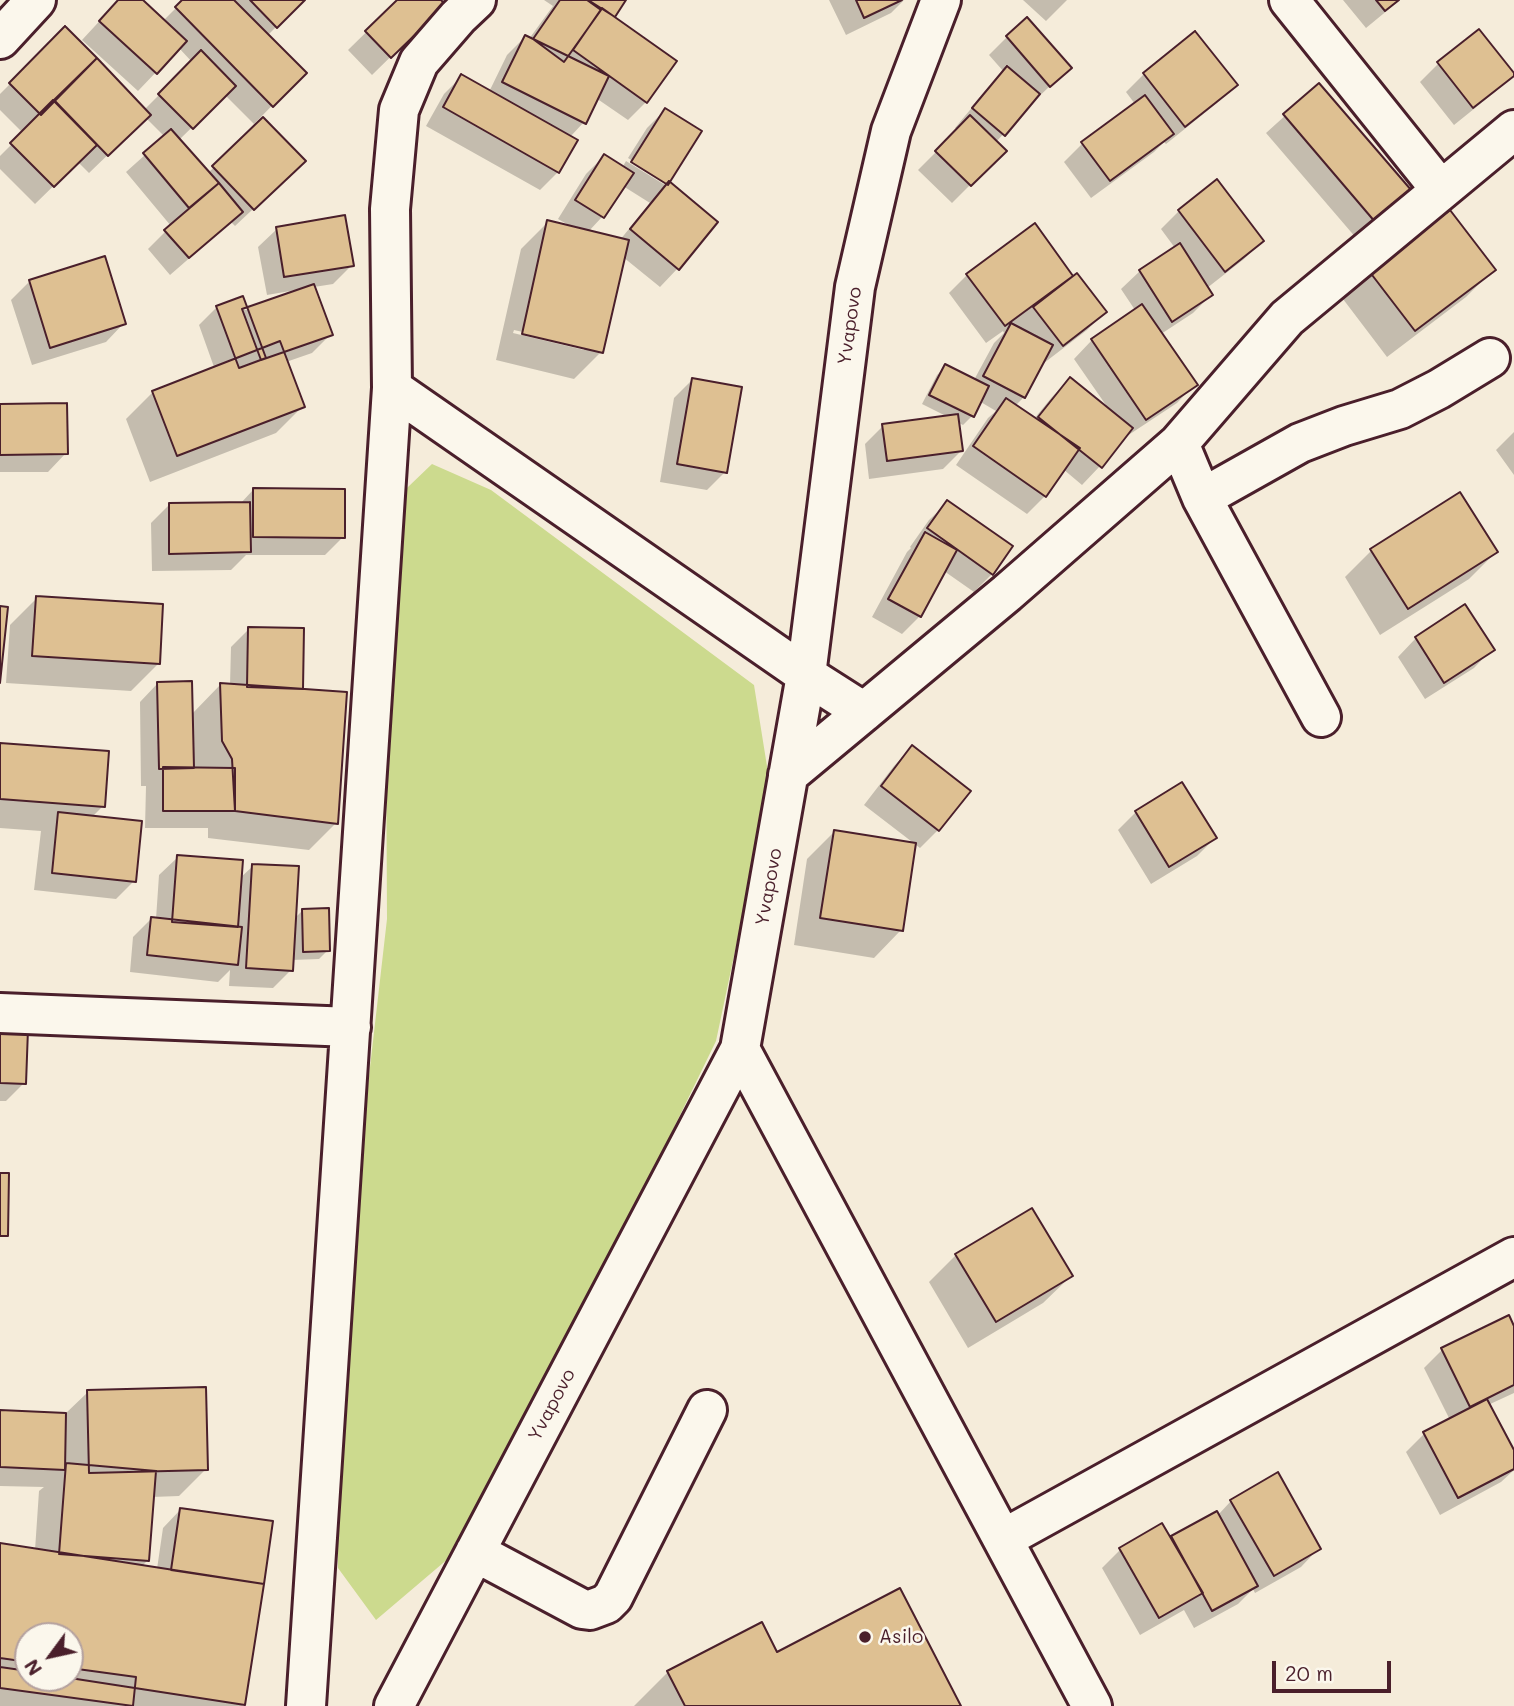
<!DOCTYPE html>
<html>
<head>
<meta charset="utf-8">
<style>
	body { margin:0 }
	#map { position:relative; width:1514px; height:1706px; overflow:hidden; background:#f5ecda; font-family:Mali,sans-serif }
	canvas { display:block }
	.north { position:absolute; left:14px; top:1622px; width:70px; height:70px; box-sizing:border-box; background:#fbf7ec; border:2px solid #b4a19f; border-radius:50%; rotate:237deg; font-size:19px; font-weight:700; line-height:28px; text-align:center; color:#4a1f2b }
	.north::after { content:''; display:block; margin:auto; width:24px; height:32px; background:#4a1f2b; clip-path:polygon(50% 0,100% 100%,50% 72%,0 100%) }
	.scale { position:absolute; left:1272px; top:1661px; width:119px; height:32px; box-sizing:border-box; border:4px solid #4a1f2b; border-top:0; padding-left:9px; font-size:21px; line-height:24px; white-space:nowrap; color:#4a1f2b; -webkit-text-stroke:5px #fbf7ec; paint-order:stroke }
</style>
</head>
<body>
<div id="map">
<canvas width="1514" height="1706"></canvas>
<div class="north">N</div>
<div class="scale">20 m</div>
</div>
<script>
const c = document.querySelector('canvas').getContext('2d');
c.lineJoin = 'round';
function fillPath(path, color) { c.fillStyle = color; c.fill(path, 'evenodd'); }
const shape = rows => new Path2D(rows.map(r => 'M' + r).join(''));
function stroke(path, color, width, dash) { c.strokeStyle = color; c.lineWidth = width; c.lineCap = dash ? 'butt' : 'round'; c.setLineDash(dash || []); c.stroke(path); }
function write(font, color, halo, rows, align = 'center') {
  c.font = font + ' Mali,sans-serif'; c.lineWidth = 5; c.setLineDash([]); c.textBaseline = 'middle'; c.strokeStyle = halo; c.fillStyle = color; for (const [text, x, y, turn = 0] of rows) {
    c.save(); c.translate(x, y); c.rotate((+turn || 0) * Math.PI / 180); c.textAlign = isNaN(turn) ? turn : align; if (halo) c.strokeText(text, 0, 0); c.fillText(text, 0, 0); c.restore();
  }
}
fillPath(shape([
	[432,464,491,490,754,685,770,785,716,1041,476,1535,376,1620,338,1568,337,1355,387,919,385,509]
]), '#ccda8e');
fillPath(shape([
	[119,0,141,0,163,21,184,0,303,0,267,36,304,73,254,124,225,95,179,140,208,173,263,120,285,179,235,226,231,222,170,275,148,249,171,226,126,172,165,137,146,118,89,173,78,162,35,204,0,169,0,156,23,133,0,110,0,94,65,29,144,110,192,62,179,48,138,91,82,40],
	[399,0,438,0,425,23,372,75,348,50],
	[544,0,624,0,612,18,646,102,628,120,596,98,584,122,570,137,558,172,540,190,426,126,444,94,462,76,489,92,507,55,525,37,529,39,553,6],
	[829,0,904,0,891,13,846,35],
	[1023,0,1067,0,1046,21],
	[1343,0,1400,0,1366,28],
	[1479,31,1513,74,1495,92,1454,125,1420,82,1438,64],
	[1194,34,1235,85,1217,103,1166,144,1164,142,1154,152,1091,198,1064,162,1082,144,1135,104,1126,92,1144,74],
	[1007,37,1069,68,1031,104,996,142,1004,151,952,203,918,170,958,130,955,128,989,87,1004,72,989,55],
	[1319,85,1392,209,1357,239,1266,133],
	[665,110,668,183,678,268,660,287,623,257,601,352,574,379,496,360,521,249,548,222,572,227,558,219,586,174,604,156,622,168,626,161,665,185,665,181,628,158,647,128],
	[623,186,650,203,620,240,588,232,602,217],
	[514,330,584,346,584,350,513,333],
	[1179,211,1262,241,1244,259,1207,288,1211,295,1193,313,1161,334,1195,384,1177,403,1127,436,1126,434,1100,466,1082,485,1063,469,1045,496,1027,514,956,465,988,418,996,411,979,401,972,416,963,425,957,422,961,451,943,469,869,479,865,444,883,426,948,417,922,404,937,375,946,366,974,380,994,343,1004,333,1003,331,986,343,949,293,967,275,1035,226,1073,278,1105,312,1087,330,1044,363,1043,361,1024,397,1015,406,1034,419,1052,397,1070,379,1108,408,1074,359,1092,340,1135,310,1121,289,1140,271,1175,248,1161,229],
	[277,229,352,265,333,284,314,287,331,334,312,353,286,362,303,406,276,433,150,482,126,419,153,392,214,367,199,325,217,307,246,310,297,292,296,290,267,295,258,247],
	[104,258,124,323,106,342,32,365,11,300,29,282],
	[1493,270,1466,297,1387,357,1343,299,1370,272],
	[692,380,725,472,707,490,660,482,674,398],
	[0,405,66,453,48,472,0,472],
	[1514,432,1514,475,1496,450],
	[253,490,343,537,325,555,246,555,231,570,152,571,151,523,169,505,240,504],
	[948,502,992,574,974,592,944,571,920,616,902,634,872,617,907,552,911,548,910,547,929,520],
	[1372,550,1496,552,1469,579,1380,635,1345,577],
	[37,598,158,664,131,691,6,683,10,625],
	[1465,607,1492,649,1474,668,1425,699,1398,657,1416,638],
	[249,629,301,690,336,823,309,850,208,838,208,828,145,828,146,786,141,786,140,702,158,683,191,715,221,684,230,685,231,647],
	[0,744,103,806,92,817,134,881,116,899,34,890,41,831,0,828],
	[912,747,938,830,920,848,864,805,894,766],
	[1136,812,1215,838,1197,856,1151,884,1118,830],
	[834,832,901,930,874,958,794,945,807,859],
	[178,857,239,879,253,866,294,919,302,911,328,950,319,959,292,960,291,970,273,988,229,986,230,970,218,982,130,972,133,937,151,919,156,919,159,875],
	[0,1029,24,1083,6,1101,0,1101],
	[1031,1211,1071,1276,1043,1303,968,1348,929,1282,956,1255],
	[1514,1330,1514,1393,1488,1405,1514,1454,1514,1470,1501,1482,1440,1515,1406,1452,1424,1434,1450,1420,1424,1368,1442,1350],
	[88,1392,206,1469,179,1496,152,1497,147,1561,141,1567,157,1569,163,1528,181,1509,244,1704,242,1706,0,1706,0,1545,35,1550,39,1491,44,1487,0,1486,0,1412,65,1414],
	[28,1636,70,1636,70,1678,28,1678],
	[1231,1501,1319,1548,1301,1567,1255,1593,1253,1589,1238,1604,1194,1628,1184,1610,1140,1635,1102,1568,1120,1550,1170,1540,1218,1515],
	[668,1672,959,1706,634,1706]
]), '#0003');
const building = shape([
	[118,0,143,0,187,41,157,74,99,21,118,0],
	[182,0,234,0,307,73,273,107,175,7,182,0],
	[250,0,305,0,277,28,250,0],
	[397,0,441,0,446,5,391,58,365,31,397,0],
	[560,0,587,0,601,10,564,62,533,39,560,0],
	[588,0,626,0,615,17,588,0],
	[856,0,902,0,864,18,856,0],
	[1376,0,1399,0,1385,11,1376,0],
	[602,8,677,61,647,103,573,50,602,8],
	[1027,17,1072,68,1050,87,1006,36,1027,17],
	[65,26,97,58,41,115,9,83,65,26],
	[1479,29,1514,73,1514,76,1473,108,1437,62,1479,29],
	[1195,31,1238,85,1185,127,1143,73,1195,31],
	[525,35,609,76,586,124,502,82,525,35],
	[201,50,236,86,193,129,158,94,201,50],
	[97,58,151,115,108,156,54,100,97,58],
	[1007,66,1040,94,1005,136,972,108,1007,66],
	[461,74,578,140,559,173,443,107,461,74],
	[1319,83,1412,191,1376,223,1283,114,1319,83],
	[1145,95,1174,134,1110,181,1081,142,1145,95],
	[53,100,97,145,54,187,10,143,53,100],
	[665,108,702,131,668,185,631,162,665,108],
	[970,115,1007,151,971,186,935,151,970,115],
	[263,117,306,161,254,210,212,166,263,117],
	[171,129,219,183,189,208,143,153,171,129],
	[604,154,634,173,604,218,575,200,604,154],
	[1217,179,1264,241,1225,272,1178,210,1217,179],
	[669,181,718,222,679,270,630,229,669,181],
	[219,183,243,212,189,258,164,230,219,183],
	[1450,210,1496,270,1415,331,1369,271,1450,210],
	[345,215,354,266,284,277,276,227,345,215],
	[547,220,629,240,603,353,522,334,547,220],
	[1035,223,1073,276,1005,326,966,274,1035,223],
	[1180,243,1213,295,1172,322,1139,270,1180,243],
	[105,256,126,324,50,348,29,280,105,256],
	[1077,273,1107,312,1063,346,1033,307,1077,273],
	[314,284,333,335,261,360,242,309,314,284],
	[243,296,266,358,239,368,216,306,243,296],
	[1142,304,1198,385,1146,420,1091,339,1142,304],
	[1011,323,1053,345,1025,398,983,376,1011,323],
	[280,341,305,407,177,456,152,391,280,341],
	[945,364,989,386,974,417,929,395,945,364],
	[1070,377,1133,428,1102,468,1038,417,1070,377],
	[692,378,742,387,727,473,677,464,692,378],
	[1006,398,1080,448,1046,497,973,446,1006,398],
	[67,403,68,454,0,455,0,404,67,403],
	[958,414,963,451,887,461,882,424,958,414],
	[253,488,345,489,345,538,253,537,253,488],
	[1460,492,1498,552,1408,609,1370,549,1460,492],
	[947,500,1013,546,993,575,927,528,947,500],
	[250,502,251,552,169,554,169,503,250,502],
	[925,532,957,550,921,617,888,599,925,532],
	[36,596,163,604,160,664,32,656,36,596],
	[1465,604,1495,650,1444,683,1415,637,1465,604],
	[0,606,8,607,0,683,0,606],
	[248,627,304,628,303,689,247,687,248,627],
	[192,681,194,768,159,769,157,682,192,681],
	[220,683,347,692,338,824,235,811,232,759,222,741,220,683],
	[0,743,109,751,105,807,0,799,0,743],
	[912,745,971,791,939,831,881,786,912,745],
	[163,767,235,768,235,811,163,811,163,767],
	[1182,782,1217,838,1169,867,1135,811,1182,782],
	[58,812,142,821,136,882,52,873,58,812],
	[834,830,916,843,903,931,820,918,834,830],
	[177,855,243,860,238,927,172,922,177,855],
	[252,864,299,866,293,971,246,968,252,864],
	[329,908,330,951,303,952,302,909,329,908],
	[151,917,242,927,238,965,147,955,151,917],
	[0,1028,28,1029,26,1084,0,1083,0,1028],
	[0,1173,9,1173,8,1236,0,1236,0,1173],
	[1032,1208,1073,1276,996,1322,955,1254,1032,1208],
	[1509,1315,1514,1326,1514,1385,1470,1407,1441,1348,1509,1315],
	[206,1387,208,1470,89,1473,87,1390,206,1387],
	[1487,1399,1514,1450,1514,1469,1458,1498,1423,1432,1487,1399],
	[0,1410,66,1413,65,1470,0,1467,0,1410],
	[66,1463,156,1471,149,1561,59,1554,66,1463],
	[1278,1472,1321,1549,1274,1576,1230,1500,1278,1472],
	[180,1508,273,1521,264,1584,171,1570,180,1508],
	[1217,1511,1258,1586,1212,1611,1171,1536,1217,1511],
	[1162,1523,1203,1593,1159,1618,1119,1548,1162,1523],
	[0,1543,264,1584,245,1705,70,1678,70,1636,28,1636,28,1671,0,1667,0,1543],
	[900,1588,961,1706,685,1706,667,1671,762,1622,777,1652,900,1588],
	[0,1658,28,1662,28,1678,70,1678,70,1668,136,1677,133,1706,0,1688,0,1658]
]);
fillPath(building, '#dec092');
stroke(building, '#4a1f2b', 2);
const minor = shape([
	[1289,0,1441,190],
	[0,39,36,0],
	[392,388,806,675,864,712],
	[1179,443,1202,498,1321,717],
	[1202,498,1300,443,1344,426,1400,409,1439,389,1490,358],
	[788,775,1007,593,1179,443,1287,318,1514,130],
	[0,1013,351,1027],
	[740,1049,1092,1706],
	[1003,1539,1514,1257],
	[475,1552,582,1609,590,1610,606,1604,613,1597,707,1410],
	[306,1706,392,388,390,209,399,110,419,62,458,17,476,0],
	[394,1706,740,1049,806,675,855,287,891,131,941,0]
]);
stroke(minor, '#4a1f2b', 44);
stroke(minor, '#fbf7ec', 38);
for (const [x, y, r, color] of [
	[865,1637,7,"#4a1f2b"]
]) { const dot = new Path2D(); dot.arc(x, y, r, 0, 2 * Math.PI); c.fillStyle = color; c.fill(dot); stroke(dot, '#fbf7ec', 2.5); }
write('19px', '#4a1f2b', '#fbf7ec', [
	["Yvapovo",850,326,-82],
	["Yvapovo",769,887,-80],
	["Yvapovo",552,1405,-62]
]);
write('19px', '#4a1f2b', '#fbf7ec', [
	["Asilo",879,1637]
], 'left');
</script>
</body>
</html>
